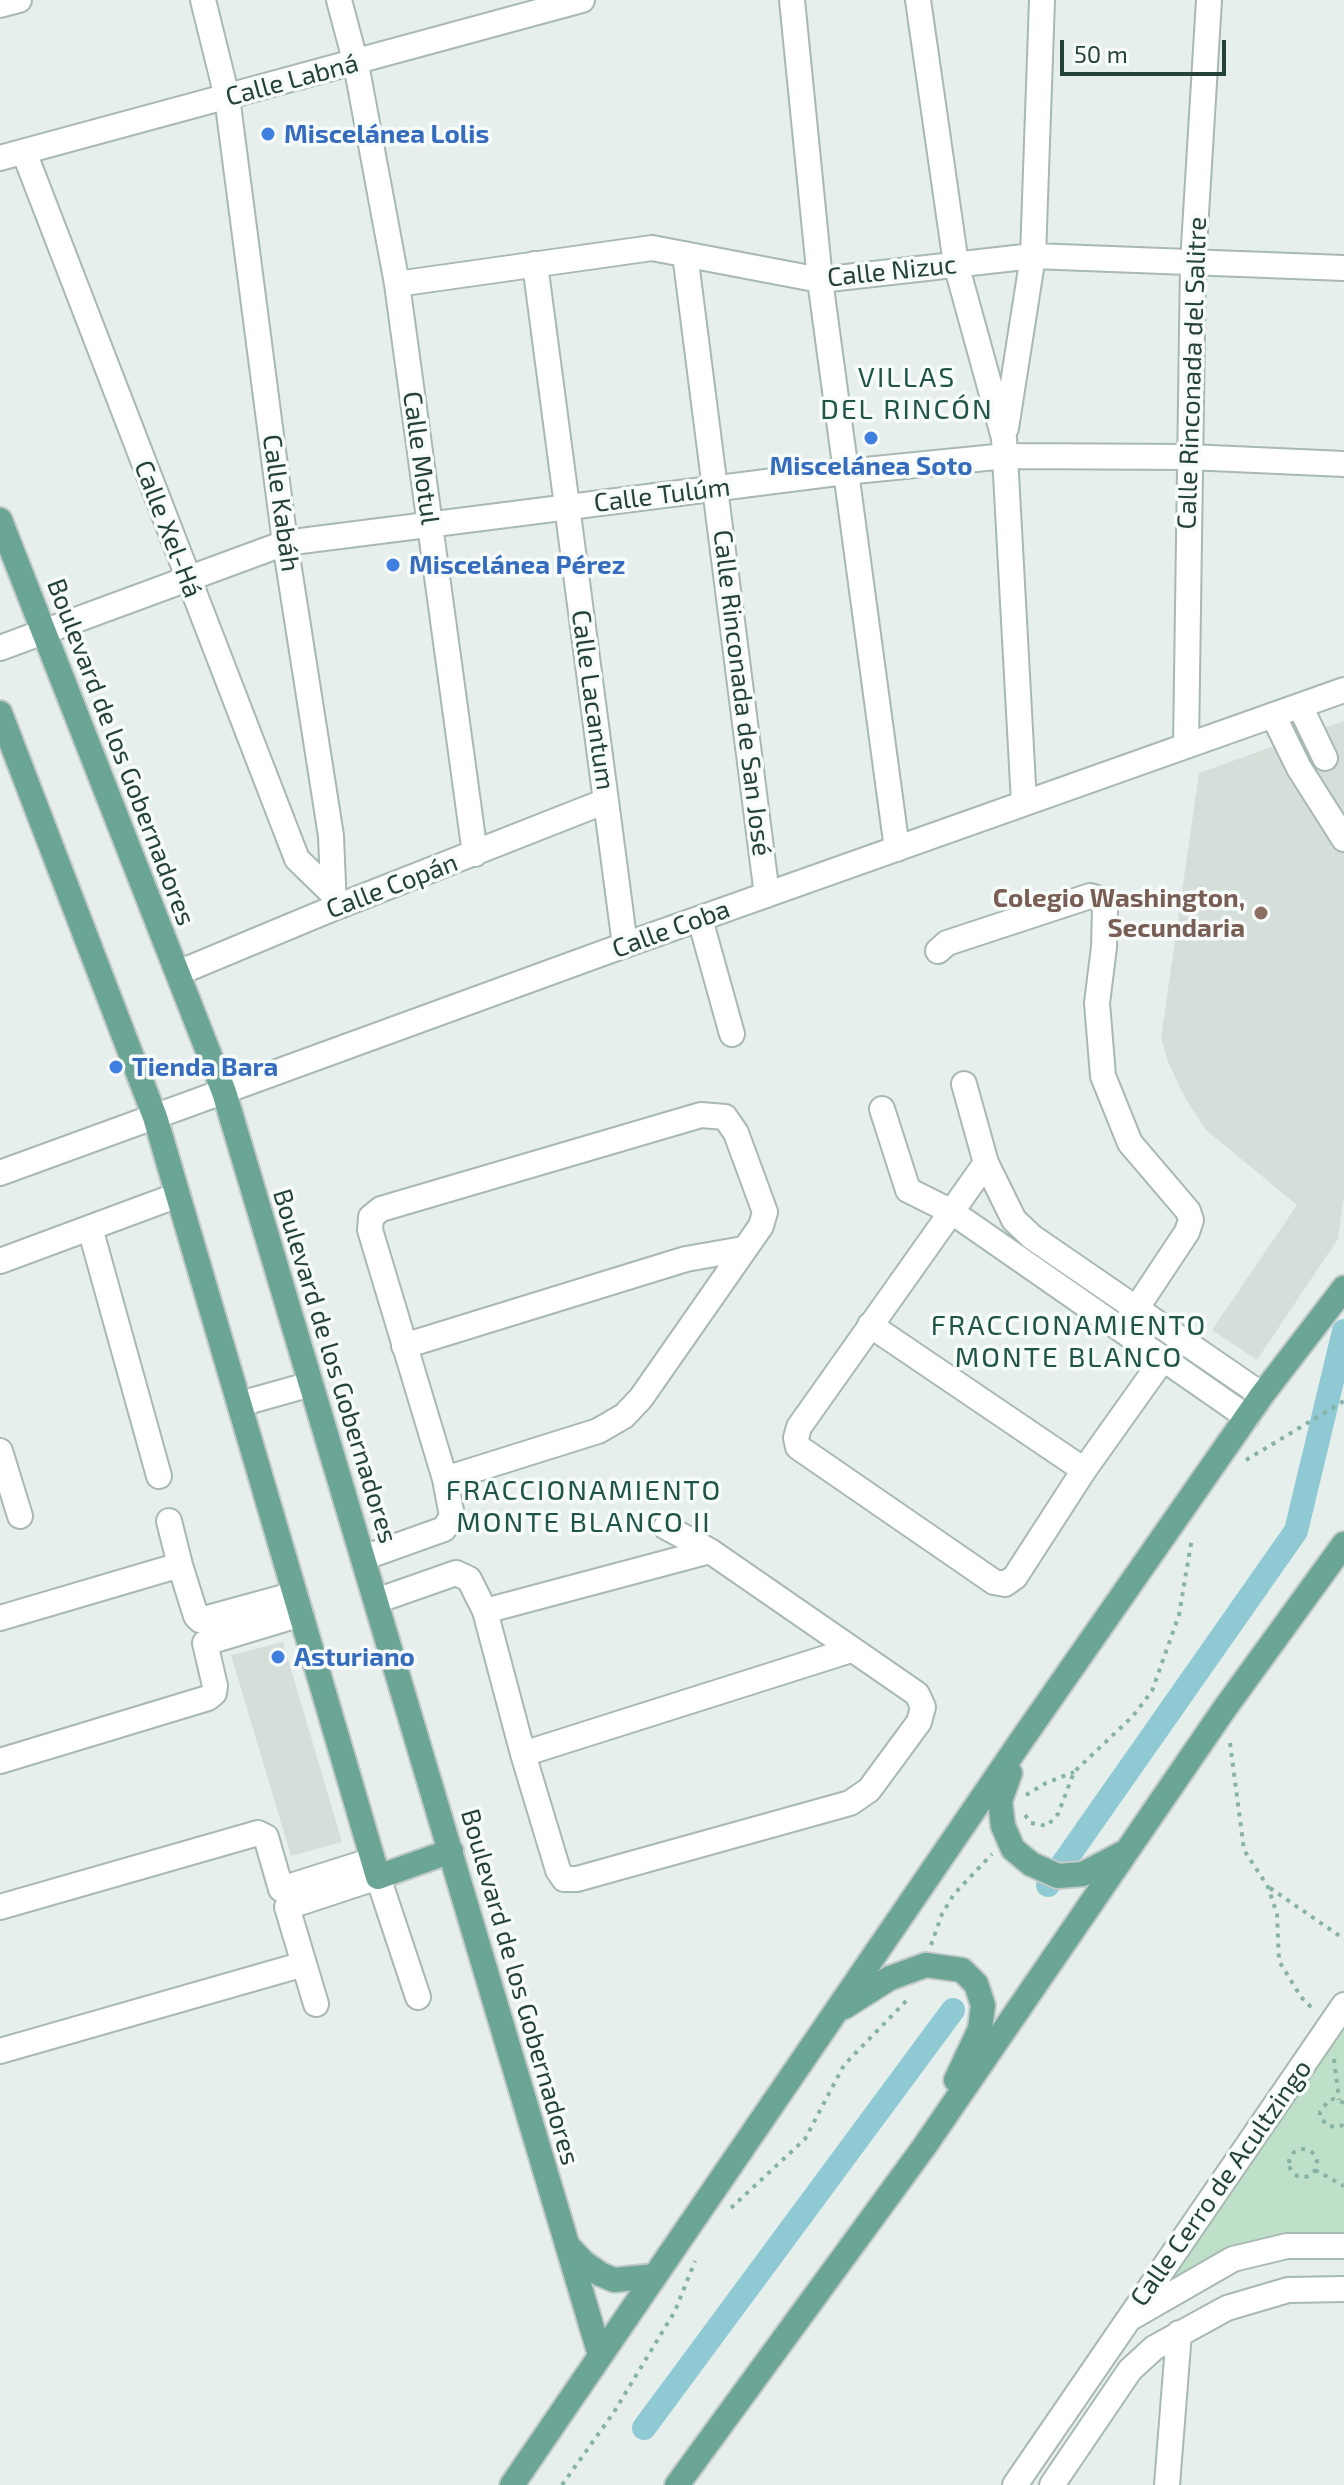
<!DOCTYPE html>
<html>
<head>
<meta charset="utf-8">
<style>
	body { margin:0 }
	#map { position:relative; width:1344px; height:2485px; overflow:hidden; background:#e6efeb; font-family:"Exo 2",sans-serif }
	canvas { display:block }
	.scale { position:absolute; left:1060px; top:40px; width:166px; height:36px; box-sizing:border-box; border:4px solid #24423a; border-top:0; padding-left:10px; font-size:24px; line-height:28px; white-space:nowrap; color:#24423a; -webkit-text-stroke:6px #f7fbf9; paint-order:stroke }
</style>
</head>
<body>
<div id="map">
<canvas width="1344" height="2485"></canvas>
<div class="scale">50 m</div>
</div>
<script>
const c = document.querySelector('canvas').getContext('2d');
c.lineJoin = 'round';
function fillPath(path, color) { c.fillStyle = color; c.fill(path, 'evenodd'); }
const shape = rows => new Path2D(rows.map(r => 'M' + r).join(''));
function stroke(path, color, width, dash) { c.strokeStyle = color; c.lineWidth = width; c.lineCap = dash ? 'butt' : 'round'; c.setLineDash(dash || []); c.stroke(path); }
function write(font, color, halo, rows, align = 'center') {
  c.font = font + ' "Exo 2",sans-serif'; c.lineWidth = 7; c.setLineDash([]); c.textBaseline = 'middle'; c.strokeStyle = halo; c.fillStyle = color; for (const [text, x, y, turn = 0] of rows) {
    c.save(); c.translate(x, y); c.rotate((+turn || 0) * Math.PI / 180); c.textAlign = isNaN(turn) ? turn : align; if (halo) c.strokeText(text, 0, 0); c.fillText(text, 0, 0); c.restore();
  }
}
fillPath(shape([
	[1344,721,1344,1195,1338,1239,1257,1360,1212,1330,1297,1205,1206,1130,1184,1096,1168,1062,1161,1038,1199,773],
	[283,1642,342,1842,291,1856,231,1655]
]), '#d4dfda');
fillPath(shape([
	[1344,2005,1344,2246,1287,2246,1126,2321]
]), '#bfe0c8');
stroke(shape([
	[1048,1885,1296,1531,1344,1331],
	[644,2428,953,2010]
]), '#8ec9d4', 24);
const minor = shape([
	[203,0,227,97,285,543,331,836,334,908],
	[339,0,356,64,397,284,475,854],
	[792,0,820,280,897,849],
	[918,0,956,264,1004,438,1024,803],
	[0,5,19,0],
	[24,152,297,859,332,893],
	[0,158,582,0],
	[685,254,767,895],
	[535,264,625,945],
	[397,284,652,248,820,280,1033,256,1344,268],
	[1006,428,1033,256,1042,0],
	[0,648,285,543,845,472,1006,456,1189,457,1344,464],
	[1300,706,1325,758],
	[1273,715,1299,768,1344,839],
	[1186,746,1193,263,1209,0],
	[700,919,732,1034],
	[938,951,947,943,1090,896,1100,899,1105,908,1104,947,1097,1003,1103,1076,1130,1143,1188,1211,1191,1220,1187,1232,1122,1330],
	[178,973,334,908,606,801],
	[964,1084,986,1163,1014,1220,1032,1237,1262,1395],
	[882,1109,908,1190,952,1212,1247,1417],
	[986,1163,799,1427,796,1438,798,1447,994,1582,1005,1584,1015,1577,1084,1470,1163,1359],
	[0,1173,625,945,1344,690],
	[90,1228,159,1476],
	[0,1261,178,1195],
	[870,1325,1084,1470],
	[404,1346,686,1259,743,1249],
	[240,1404,311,1384],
	[0,1451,20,1516],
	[169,1521,180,1565,196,1616,200,1620,295,1594],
	[363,1558,444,1529,452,1516,445,1479,370,1230,371,1217,381,1209,701,1115,725,1117,736,1133,765,1212,761,1226,641,1398,624,1416,598,1431,445,1479],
	[376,1601,456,1573,469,1579,485,1611,523,1754,558,1870,564,1879,577,1879,850,1803,869,1790,919,1722,923,1707,917,1694,710,1551,666,1527],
	[485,1611,710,1551],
	[0,1618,180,1565],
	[523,1754,851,1650],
	[0,1761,208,1698,214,1693,215,1686,205,1643,301,1614],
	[0,1907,258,1833,266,1837,281,1889,373,1860],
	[316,2004,287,1907,378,1877,418,1997],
	[0,2051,304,1964],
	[1132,2317,1233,2259,1287,2246,1344,2246],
	[1015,2485,1344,2005],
	[1052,2485,1130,2370,1154,2348,1227,2308,1288,2290,1344,2289],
	[1167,2485,1179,2333]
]);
const major = shape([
	[0,520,224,1092,600,2355],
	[0,713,155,1117,378,1877,451,1851],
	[1010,1773,1000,1801,1003,1826,1013,1849,1031,1864,1058,1876,1083,1874,1123,1853],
	[844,2007,890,1978,926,1965,962,1970,976,1984,983,2005,980,2029,956,2080],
	[568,2246,583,2262,600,2274,614,2280,655,2276],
	[512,2485,1021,1741,1262,1395,1344,1288],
	[677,2485,924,2147,1225,1708,1344,1544]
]);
stroke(minor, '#a8b8b2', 28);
stroke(major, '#c2cac8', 28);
stroke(shape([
	[1246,1460,1344,1401],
	[1230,1743,1244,1850,1268,1887,1277,1914,1279,1961,1301,1997,1313,2009],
	[1026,1795,1046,1783,1074,1772],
	[1025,1815,1031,1823,1047,1826,1058,1814,1074,1772,1133,1716,1152,1691,1179,1615,1192,1538],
	[1270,1888,1344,1939],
	[931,1945,942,1914,954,1894,992,1854],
	[1334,2059,1339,2100],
	[1344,2103,1334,2099,1329,2100,1320,2112,1320,2117,1328,2126,1339,2127,1344,2124],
	'1289 2163a14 14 0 1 1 28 0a14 14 0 1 1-28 0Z',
	[1315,2170,1344,2186],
	[731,2208,805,2139,844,2065,910,1997],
	[562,2485,614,2412,675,2311,695,2261]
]), '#86b3a5', 4, [4, 6]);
stroke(minor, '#fff', 24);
stroke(major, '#6aa596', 24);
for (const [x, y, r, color] of [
	[268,134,8,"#3f7fe0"],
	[871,438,8,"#3f7fe0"],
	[393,565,8,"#3f7fe0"],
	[1261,913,8,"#8d6e63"],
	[116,1067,8,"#3f7fe0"],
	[278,1657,8,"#3f7fe0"]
]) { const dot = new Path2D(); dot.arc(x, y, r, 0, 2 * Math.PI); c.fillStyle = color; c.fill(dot); stroke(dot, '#f7fbf9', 3); }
write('26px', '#24423a', '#f7fbf9', [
	["Calle Labná",292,80,-15],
	["Calle Nizuc",892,271,-6],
	["Calle Rinconada del Salitre",1192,373,-88],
	["Calle Motul",421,458,82],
	["Calle Tulúm",662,495,-7],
	["Calle Kabáh",281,503,82],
	["Calle Xel-Há",168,529,69],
	["Calle Rinconada de San José",742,693,83],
	["Calle Lacantum",593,700,82],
	["Boulevard de los Gobernadores",121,752,69],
	["Calle Copán",392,886,-21],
	["Calle Coba",671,929,-20],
	["Boulevard de los Gobernadores",335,1366,73],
	["Boulevard de los Gobernadores",520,1987,74],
	["Calle Cerro de Acultzingo",1221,2183,-55]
]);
write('bold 26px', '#366cbe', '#f7fbf9', [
	["Miscelánea Lolis",284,134],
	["Miscelánea Soto",871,466,"center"],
	["Miscelánea Pérez",409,565],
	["Tienda Bara",132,1067],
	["Asturiano",294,1657]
], 'left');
write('bold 26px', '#785e54', '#f7fbf9', [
	["Colegio Washington,",1245,898],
	["Secundaria",1245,928]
], 'right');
c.letterSpacing = '2px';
write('28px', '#1f5548', '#f7fbf9', [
	["VILLAS",907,378],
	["DEL RINCÓN",907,410],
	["FRACCIONAMIENTO",1069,1326],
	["MONTE BLANCO",1069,1358],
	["FRACCIONAMIENTO",584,1491],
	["MONTE BLANCO II",584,1523]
]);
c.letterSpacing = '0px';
</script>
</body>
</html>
